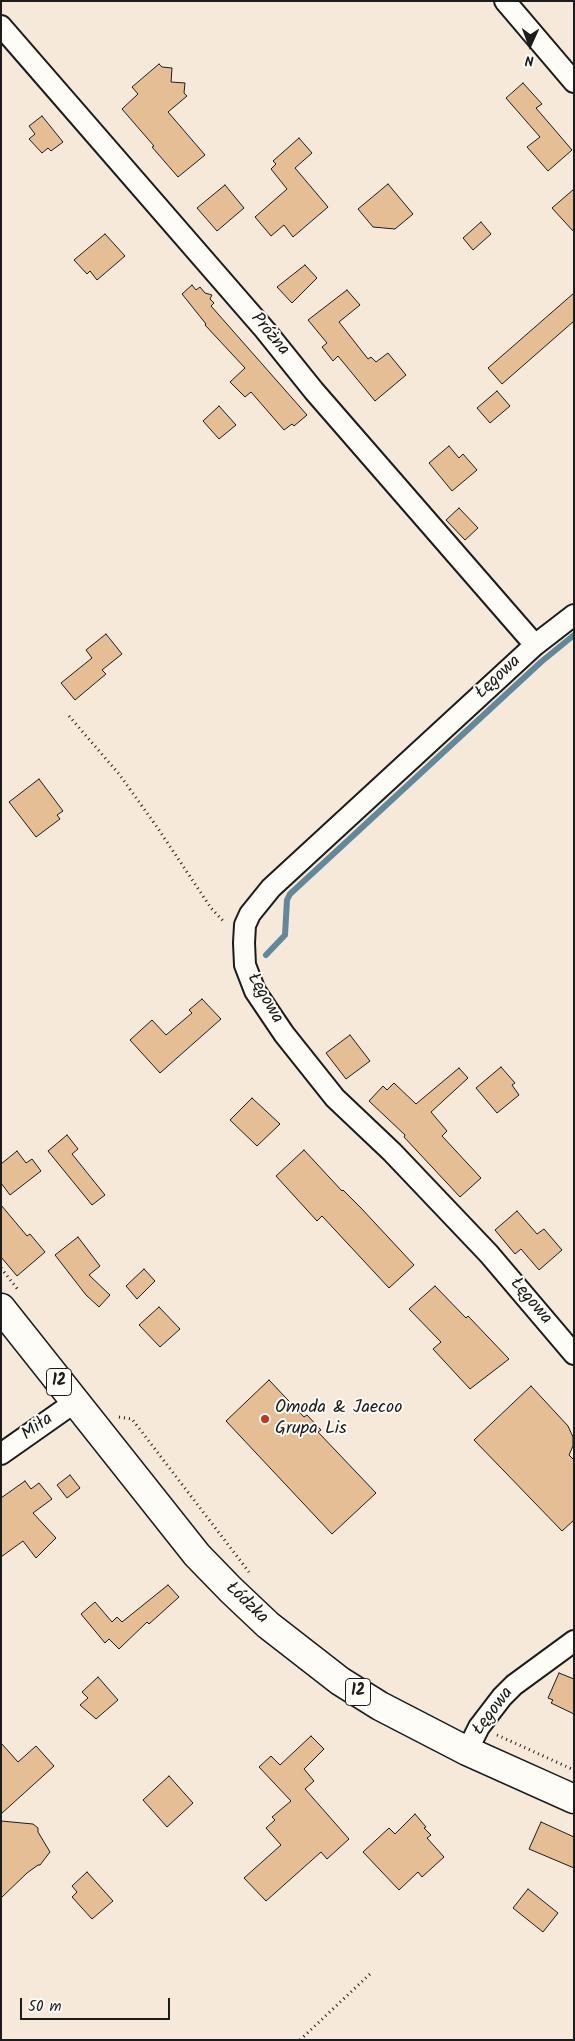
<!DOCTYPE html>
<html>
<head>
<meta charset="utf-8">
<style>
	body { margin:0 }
	#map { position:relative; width:575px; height:2041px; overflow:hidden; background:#f6e9da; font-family:Kalam,sans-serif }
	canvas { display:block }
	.frame { position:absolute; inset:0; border:2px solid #1c1c1c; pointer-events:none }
	.north { position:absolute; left:505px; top:20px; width:50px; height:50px; -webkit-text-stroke:4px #fdfcf7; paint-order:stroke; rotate:182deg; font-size:14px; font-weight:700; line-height:20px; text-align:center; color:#1c1c1c }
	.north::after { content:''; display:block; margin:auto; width:18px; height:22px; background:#1c1c1c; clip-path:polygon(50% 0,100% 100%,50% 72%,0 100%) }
	.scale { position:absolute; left:20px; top:1998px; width:150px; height:22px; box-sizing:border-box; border:2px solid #1c1c1c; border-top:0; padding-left:6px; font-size:15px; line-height:18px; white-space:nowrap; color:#1c1c1c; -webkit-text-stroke:4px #fdfcf7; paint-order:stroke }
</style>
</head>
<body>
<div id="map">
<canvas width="575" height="2041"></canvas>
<div class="frame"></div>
<div class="north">N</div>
<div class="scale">50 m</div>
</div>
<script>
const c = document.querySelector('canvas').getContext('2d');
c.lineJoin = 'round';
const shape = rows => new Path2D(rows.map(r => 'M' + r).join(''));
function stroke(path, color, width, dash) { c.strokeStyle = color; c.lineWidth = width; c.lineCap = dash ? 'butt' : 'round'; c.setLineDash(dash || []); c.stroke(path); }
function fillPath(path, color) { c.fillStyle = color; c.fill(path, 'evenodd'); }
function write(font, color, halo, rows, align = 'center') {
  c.font = font + ' Kalam,sans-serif'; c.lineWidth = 4; c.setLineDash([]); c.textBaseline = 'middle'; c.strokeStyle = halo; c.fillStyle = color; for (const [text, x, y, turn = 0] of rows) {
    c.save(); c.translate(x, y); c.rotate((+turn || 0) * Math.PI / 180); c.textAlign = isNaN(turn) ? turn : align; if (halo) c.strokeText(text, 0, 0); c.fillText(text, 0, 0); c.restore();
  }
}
stroke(shape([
	[266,955,285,935,287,900,290,894,541,662,574,635]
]), '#62889c', 6);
const building = shape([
	[159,64,162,67,172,68,171,82,185,83,184,93,187,96,168,112,205,155,178,177,152,147,154,146,122,109,138,94,132,87,159,64],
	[523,83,542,104,536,108,572,150,548,171,527,147,540,137,506,98,523,83],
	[42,116,63,142,51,151,48,148,42,153,29,139,35,134,29,126,42,116],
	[299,138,312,153,295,168,328,207,293,237,284,225,271,236,255,217,287,189,271,169,276,164,273,161,299,138],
	[388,184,413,214,395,229,373,227,358,209,388,184],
	[225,185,244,208,217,231,197,208,225,185],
	[574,189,574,232,552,208,574,189],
	[481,222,491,234,473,250,463,238,481,222],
	[105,234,125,256,97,280,90,271,87,274,74,260,105,234],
	[305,265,317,278,292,303,277,287,305,265],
	[192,285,196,290,200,287,205,293,212,295,210,299,214,303,211,306,307,415,294,426,292,424,284,430,251,392,245,397,230,382,245,368,205,325,206,324,182,294,192,285],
	[347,290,360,305,339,322,368,359,371,357,376,362,388,353,406,375,375,401,338,356,333,361,322,347,327,343,308,320,347,290],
	[574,293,574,321,502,384,488,368,574,293],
	[497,391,510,406,490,423,477,408,497,391],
	[219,406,236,425,219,439,203,421,219,406],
	[449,446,459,458,463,454,477,470,452,491,429,463,449,446],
	[459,508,478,528,465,540,446,520,459,508],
	[106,634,122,654,102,670,106,674,75,700,61,683,92,658,86,650,106,634],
	[39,779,63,811,57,815,60,819,36,837,9,802,39,779],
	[202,999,221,1019,160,1073,130,1040,152,1020,166,1035,192,1013,189,1010,202,999],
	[350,1035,370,1061,346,1079,326,1053,350,1035],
	[501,1067,515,1083,512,1085,519,1095,497,1113,476,1088,501,1067],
	[459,1068,468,1078,431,1112,447,1131,442,1136,481,1178,460,1197,404,1137,405,1135,369,1101,383,1086,387,1090,394,1083,416,1104,459,1068],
	[252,1098,280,1124,257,1146,230,1120,252,1098],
	[67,1135,78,1149,72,1154,105,1195,92,1205,48,1151,67,1135],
	[304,1150,342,1191,343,1190,361,1208,414,1265,389,1288,322,1216,317,1221,276,1176,304,1150],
	[17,1151,26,1163,32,1159,41,1171,10,1195,1,1183,1,1164,17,1151],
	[1,1205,27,1236,30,1234,45,1252,17,1276,1,1257,1,1205],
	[517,1211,537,1234,544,1229,562,1250,539,1270,521,1249,515,1254,495,1230,517,1211],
	[78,1237,100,1266,89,1275,110,1295,99,1307,86,1295,55,1255,78,1237],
	[144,1269,155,1281,137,1299,126,1286,144,1269],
	[435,1286,466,1318,468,1316,509,1359,470,1389,433,1349,441,1342,409,1309,435,1286],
	[159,1307,180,1329,160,1347,139,1325,159,1307],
	[269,1380,304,1417,307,1415,321,1430,318,1432,376,1493,332,1534,226,1421,269,1380],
	[531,1386,568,1426,573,1437,573,1446,569,1455,574,1460,574,1520,562,1531,474,1440,531,1386],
	[70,1475,80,1488,67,1498,57,1485,70,1475],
	[25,1481,31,1489,39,1483,52,1499,33,1513,56,1538,36,1558,23,1541,1,1557,1,1498,25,1481],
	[168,1585,179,1597,149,1624,147,1622,119,1649,109,1639,105,1643,81,1614,95,1602,112,1622,117,1617,122,1622,168,1585],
	[559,1673,574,1679,574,1714,551,1703,553,1700,548,1698,559,1673],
	[98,1677,118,1700,96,1719,80,1705,88,1698,82,1692,98,1677],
	[311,1736,324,1749,304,1769,314,1781,305,1789,349,1839,327,1859,321,1852,266,1901,244,1878,281,1845,266,1828,275,1820,272,1817,291,1801,259,1767,271,1756,280,1765,311,1736],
	[1,1743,18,1762,36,1746,54,1766,1,1814,1,1743],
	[169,1776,193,1803,167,1827,143,1800,169,1776],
	[415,1814,426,1827,424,1828,431,1835,427,1838,444,1857,422,1877,418,1872,399,1890,363,1852,389,1828,395,1834,415,1814],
	[1,1821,33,1824,38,1828,38,1832,50,1852,40,1865,38,1865,27,1873,1,1898,1,1821],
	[541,1822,574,1837,574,1868,529,1849,541,1822],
	[87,1872,113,1901,92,1919,72,1897,77,1892,72,1886,87,1872],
	[528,1889,558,1913,543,1932,513,1908,528,1889]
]);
fillPath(building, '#e6be96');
stroke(building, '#1c1c1c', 1);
const street = shape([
	[505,1,574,82],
	[1,26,265,330,314,391,535,645],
	[574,615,535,645,271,888,250,914,245,925,244,943,245,965,255,991,284,1034,335,1098,392,1152,489,1254,574,1354],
	[1,1454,75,1402],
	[467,1751,479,1727,502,1697,514,1685,574,1641]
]);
const primary = shape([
	[1,1308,197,1555,231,1590,268,1625,340,1681,380,1706,467,1751,574,1799]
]);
stroke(street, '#1c1c1c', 24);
stroke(primary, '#1c1c1c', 31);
stroke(shape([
	[69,716,119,774,157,827,211,908,225,923],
	[1,1268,19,1291],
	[119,1417,132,1419,249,1572],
	[497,1735,574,1770],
	[300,2040,370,1974]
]), '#1c1c1c', 3, [1, 4]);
stroke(street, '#fdfcf7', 20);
stroke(primary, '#fdfcf7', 28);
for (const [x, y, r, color] of [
	[265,1419,5,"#c8321e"]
]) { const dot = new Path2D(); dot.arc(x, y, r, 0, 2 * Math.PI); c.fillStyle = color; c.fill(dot); stroke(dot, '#fdfcf7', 2); }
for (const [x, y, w] of [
	[59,1382,25],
	[358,1692,25]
]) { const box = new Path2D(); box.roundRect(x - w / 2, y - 13.5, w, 27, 4); c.fillStyle = '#fdfcf7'; c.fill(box); stroke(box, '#1c1c1c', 1); }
write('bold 16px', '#1c1c1c', null, [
	["12",59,1382],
	["12",358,1692]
]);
write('18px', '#1c1c1c', '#fdfcf7', [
	["Próżna",269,335,50],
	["Łęgowa",499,678,-43],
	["Łęgowa",264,999,60],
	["Łęgowa",530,1302,50],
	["Miła",38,1428,-36],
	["Łódzka",246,1604,44],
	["Łęgowa",494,1712,-53]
]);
write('18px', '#1c1c1c', '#fdfcf7', [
	["Omoda & Jaecoo",275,1409],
	["Grupa Lis",275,1430]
], 'left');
</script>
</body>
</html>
